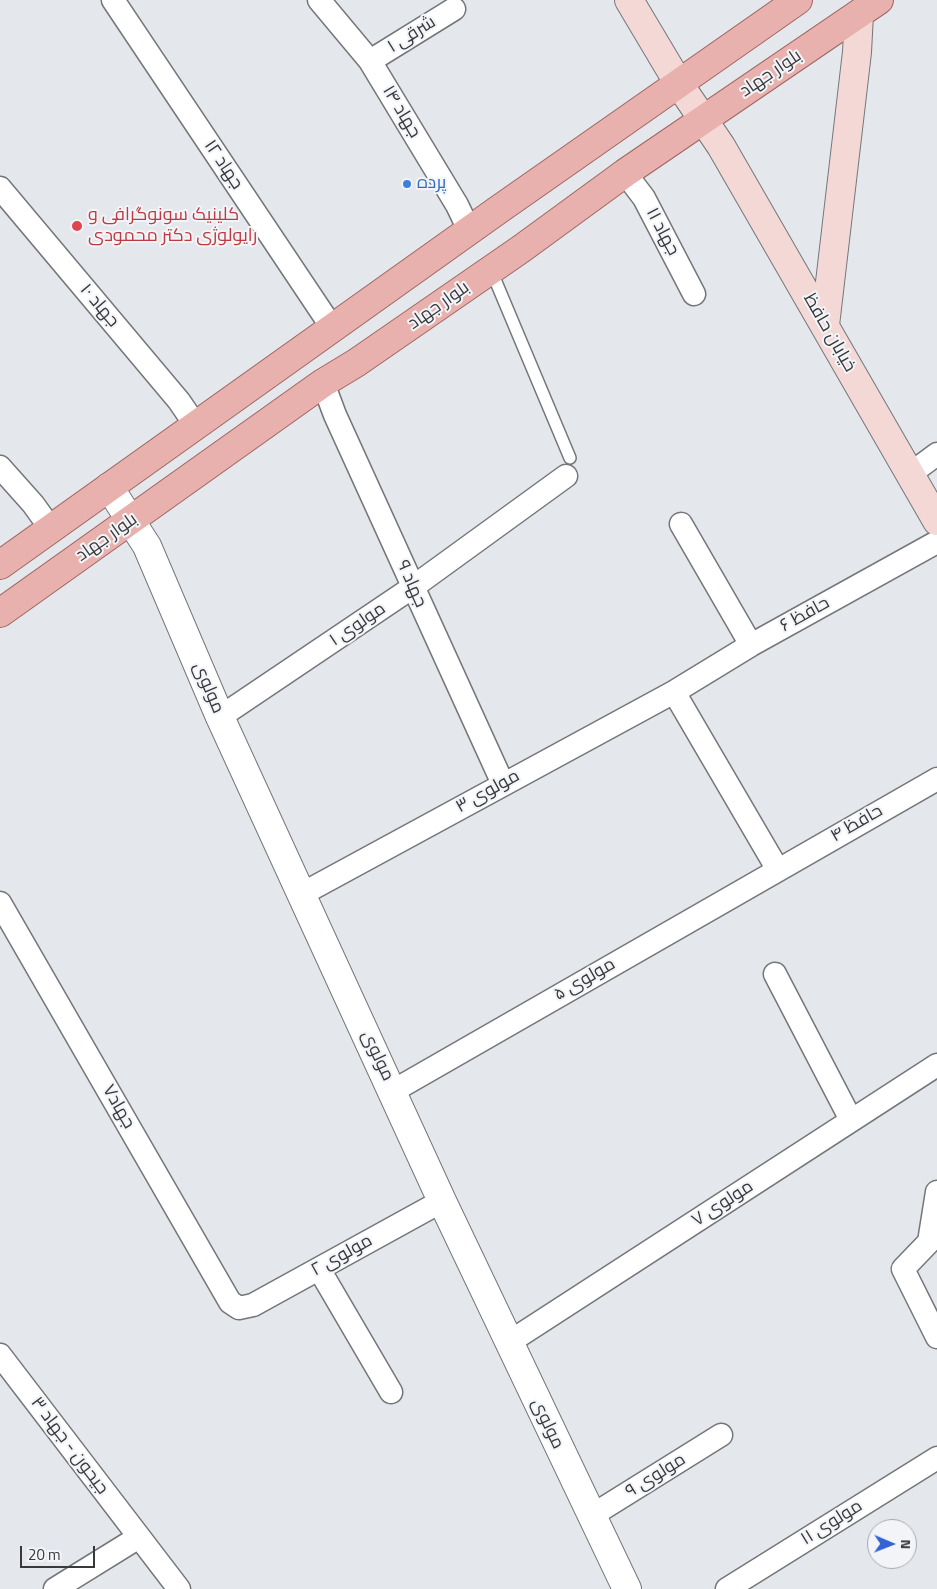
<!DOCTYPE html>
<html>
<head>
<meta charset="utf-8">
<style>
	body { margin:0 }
	#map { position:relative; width:937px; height:1589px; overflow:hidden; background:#e4e7eb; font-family:"Titillium Web",sans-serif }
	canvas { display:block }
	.north { position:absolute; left:867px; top:1519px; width:50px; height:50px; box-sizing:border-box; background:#f2f4f8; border:1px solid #a8a9ac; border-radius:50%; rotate:91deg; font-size:14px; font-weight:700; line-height:20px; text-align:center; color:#38393a }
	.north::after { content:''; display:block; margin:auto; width:18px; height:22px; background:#3563d3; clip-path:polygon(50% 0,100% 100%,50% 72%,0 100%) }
	.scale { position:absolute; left:20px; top:1546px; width:75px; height:22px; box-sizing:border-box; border:2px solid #38393a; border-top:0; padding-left:6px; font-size:15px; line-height:18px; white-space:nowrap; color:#38393a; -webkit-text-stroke:4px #f2f4f8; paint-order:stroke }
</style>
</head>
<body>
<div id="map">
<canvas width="937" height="1589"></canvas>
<div class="north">N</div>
<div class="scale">20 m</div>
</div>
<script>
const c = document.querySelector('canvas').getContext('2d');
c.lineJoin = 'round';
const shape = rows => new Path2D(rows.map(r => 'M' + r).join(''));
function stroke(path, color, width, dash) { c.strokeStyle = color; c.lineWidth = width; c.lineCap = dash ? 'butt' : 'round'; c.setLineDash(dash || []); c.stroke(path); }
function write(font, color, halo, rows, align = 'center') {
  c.font = font + ' "Titillium Web",Cairo,sans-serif'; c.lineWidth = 4; c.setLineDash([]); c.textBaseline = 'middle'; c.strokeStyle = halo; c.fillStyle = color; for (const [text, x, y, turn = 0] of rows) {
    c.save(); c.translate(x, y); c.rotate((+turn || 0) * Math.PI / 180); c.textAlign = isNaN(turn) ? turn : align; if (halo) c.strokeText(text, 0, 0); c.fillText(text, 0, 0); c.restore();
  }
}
const service = shape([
	[491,270,570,458]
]);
const minor = shape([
	[113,0,333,329],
	[319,0,370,61,457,205,470,232],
	[370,61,454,9],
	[625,173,644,198,694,294],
	[0,188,179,401,196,426],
	[323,383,335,415,503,784],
	[0,467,33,504,51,529],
	[910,474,937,454],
	[681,524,751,645],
	[674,692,778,870],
	[220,717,413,587,566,476],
	[302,894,674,692,751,645,937,542],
	[0,903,230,1302,239,1308,253,1305,442,1201],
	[775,974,851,1120],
	[393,1091,937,779],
	[937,1192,929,1242,903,1269,937,1337],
	[319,1269,391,1392],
	[508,1343,937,1065],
	[0,1355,179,1589],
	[591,1516,721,1435],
	[55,1589,139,1537],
	[727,1589,937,1458]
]);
const tertiary = shape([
	[109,487,147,546,220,717,442,1201,627,1589]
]);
const secondary = shape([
	[629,0,679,84,721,146,937,521],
	[825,325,857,52,859,14]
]);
const primary = shape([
	[0,565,498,210,798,0],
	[0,613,323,383,356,363,521,249,625,173,879,0]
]);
stroke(service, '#747679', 14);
stroke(minor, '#747679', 25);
stroke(tertiary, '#747679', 30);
stroke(secondary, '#747679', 30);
stroke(primary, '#a06561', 30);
stroke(service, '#fff', 11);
stroke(minor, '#fff', 22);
stroke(tertiary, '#fff', 28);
stroke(secondary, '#f3d8d6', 28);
stroke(primary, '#e8b1ad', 28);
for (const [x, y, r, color] of [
	[407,184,5,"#3f7fe0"],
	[77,226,6,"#e0444e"]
]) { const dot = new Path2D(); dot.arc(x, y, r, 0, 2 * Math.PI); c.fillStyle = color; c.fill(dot); stroke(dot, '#f2f4f8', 2); }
write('18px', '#38393a', '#f2f4f8', [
	["شرقی ۱",412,35,-32],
	["بلوار جهاد",771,74,-34],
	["جهاد ۱۴",401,112,59],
	["جهاد ۱۲",223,165,56],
	["جهاد ۱۱",662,232,62],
	["جهاد ۱۰",99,306,50],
	["بلوار جهاد",439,306,-35],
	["خیابان حافظ",829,333,60],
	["بلوار جهاد",107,538,-35],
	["جهاد ۹",411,584,66],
	["حافظ ۶",805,615,-29],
	["مولوی ۱",358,625,-34],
	["مولوی",208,688,67],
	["مولوی ۳",488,792,-29],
	["حافظ ۴",857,824,-30],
	["مولوی ۵",585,980,-30],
	["مولوی",377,1056,65],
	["جهاد۷",118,1107,60],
	["مولوی ۷",723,1204,-33],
	["مولوی ۲",342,1256,-29],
	["مولوی",547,1424,65],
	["جیحون - جهاد ۳",69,1446,53],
	["مولوی ۹",656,1476,-32],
	["مولوی ۱۱",832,1523,-32]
]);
write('18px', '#366cbe', '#f2f4f8', [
	["پرده",417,184]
], 'left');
write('18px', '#be3a42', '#f2f4f8', [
	["کلینیک سونوگرافی و",88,216],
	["رایولوژی دکتر محمودی",88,237]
], 'left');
</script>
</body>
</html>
